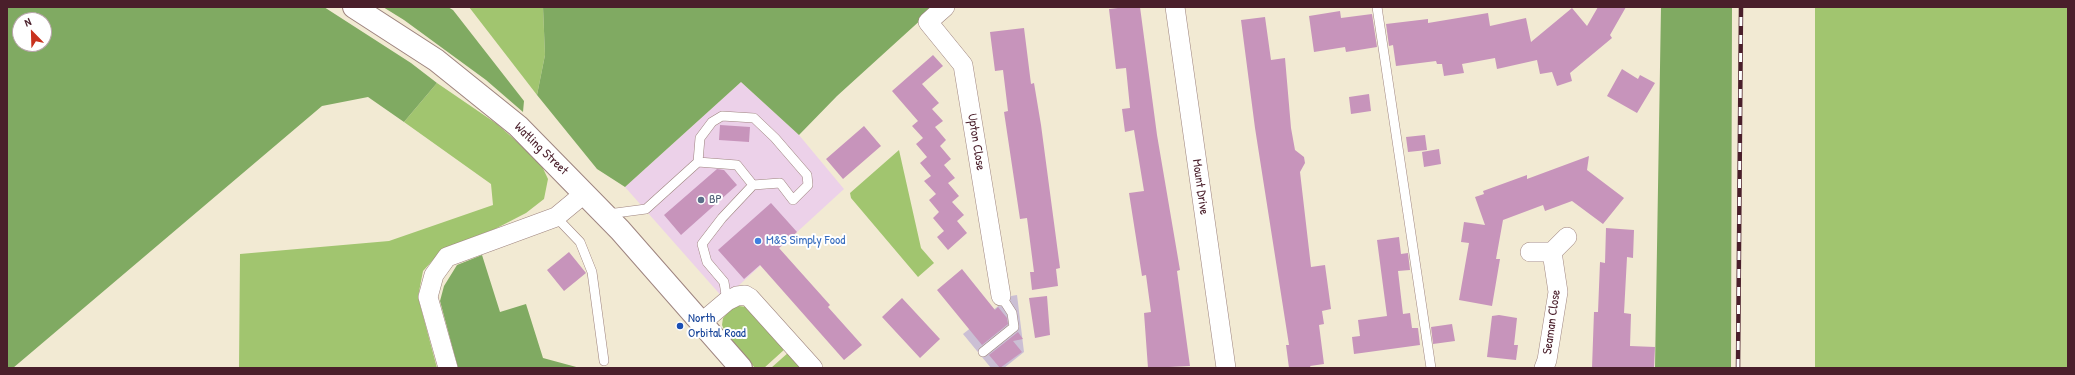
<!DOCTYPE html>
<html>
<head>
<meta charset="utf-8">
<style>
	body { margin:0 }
	#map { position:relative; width:2075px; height:375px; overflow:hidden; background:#f2ead3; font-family:"Patrick Hand",sans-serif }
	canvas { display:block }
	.frame { position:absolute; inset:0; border:8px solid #4a1f2b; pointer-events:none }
	.north { position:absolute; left:12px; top:12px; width:40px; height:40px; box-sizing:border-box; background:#fff; border:1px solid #b7a5aa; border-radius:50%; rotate:337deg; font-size:11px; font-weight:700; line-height:16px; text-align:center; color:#4a1f2b }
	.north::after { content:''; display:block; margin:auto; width:14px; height:18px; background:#c8321e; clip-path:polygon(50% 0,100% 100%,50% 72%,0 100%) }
</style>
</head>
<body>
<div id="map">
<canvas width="2075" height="375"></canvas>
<div class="frame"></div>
<div class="north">N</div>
</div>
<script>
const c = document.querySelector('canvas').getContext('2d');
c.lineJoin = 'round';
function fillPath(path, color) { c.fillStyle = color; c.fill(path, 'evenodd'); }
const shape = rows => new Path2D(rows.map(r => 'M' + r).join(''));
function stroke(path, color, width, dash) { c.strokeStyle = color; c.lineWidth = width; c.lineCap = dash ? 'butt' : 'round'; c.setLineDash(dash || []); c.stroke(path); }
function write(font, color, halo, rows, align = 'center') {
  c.font = font + ' "Patrick Hand",sans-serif'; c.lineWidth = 4; c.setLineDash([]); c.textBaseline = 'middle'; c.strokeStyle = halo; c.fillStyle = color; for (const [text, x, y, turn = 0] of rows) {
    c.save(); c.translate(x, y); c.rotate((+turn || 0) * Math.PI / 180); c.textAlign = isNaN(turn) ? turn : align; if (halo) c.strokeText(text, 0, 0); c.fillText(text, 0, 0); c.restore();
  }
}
fillPath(shape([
	[741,82,799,135,844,189,724,299,625,187]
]), '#ecd1e9');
fillPath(shape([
	[1017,295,1024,352,1004,368,991,368,963,334,1011,296]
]), '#cbbfd4');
fillPath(shape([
	[469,7,543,7,545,55,537,95],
	[1815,7,2068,7,2068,368,1815,368],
	[437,83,497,124,540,162,548,179,544,199,526,213,495,229,444,248,423,271,418,297,437,368,239,368,240,254,389,241,493,205,491,184,404,122],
	[899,150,921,248,934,263,918,277,851,198,850,193],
	[739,306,747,307,785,349,764,368,755,368,727,337,722,325,723,318,732,308],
	[789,352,803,368,771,368]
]), '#a1c56f');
fillPath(shape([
	[7,7,324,7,411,63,437,83,404,122,368,97,322,106,13,368,7,368],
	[20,20,44,20,44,44,20,44],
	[383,7,448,7,453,10,524,101,523,112,486,80,404,20],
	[543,7,935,7,837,96,799,135,741,82,625,187,597,169,537,95,545,55],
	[1661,7,1732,7,1731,368,1655,368],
	[482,255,500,312,526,304,543,358,580,368,458,368,440,301,444,286,457,265]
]), '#80aa62');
fillPath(shape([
	[1127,7,1140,7,1157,135,1180,270,1177,271,1190,366,1148,368,1144,313,1151,312,1146,275,1142,276,1129,193,1144,191,1134,130,1125,132,1122,109,1130,108,1126,68,1116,69,1109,9],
	[1598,7,1626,7,1610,35,1612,38,1570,73,1572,81,1557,86,1552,72,1540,74,1537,60,1497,69,1495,58,1462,64,1464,73,1444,76,1442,64,1437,64,1436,61,1396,66,1393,45,1389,46,1386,24,1428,19,1428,23,1488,13,1490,26,1526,18,1531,42,1572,8,1587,26],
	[1340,11,1341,18,1372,14,1377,47,1346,52,1345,47,1314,52,1309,16],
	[1265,17,1271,60,1285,58,1291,128,1295,150,1304,157,1305,163,1300,172,1311,267,1325,265,1331,309,1322,311,1324,324,1319,325,1324,364,1310,366,1311,368,1289,368,1286,345,1289,345,1255,128,1241,20],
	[1024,28,1031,84,1034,83,1041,125,1060,268,1056,269,1058,286,1032,290,1030,272,1034,272,1027,218,1020,219,1004,112,1008,111,1003,70,995,71,990,32],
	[933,55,943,66,922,84,939,103,932,109,943,121,935,127,946,140,940,146,951,159,944,165,955,178,948,183,959,196,952,202,964,215,957,221,967,233,948,250,937,237,944,231,933,218,939,212,929,200,936,194,924,181,931,176,920,163,927,157,916,144,923,138,912,126,918,121,892,91],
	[1622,69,1638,79,1640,75,1655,83,1637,113,1607,96],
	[1369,94,1371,111,1351,114,1349,97],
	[720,125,750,127,749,142,719,140],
	[864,126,881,146,843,179,826,159],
	[1425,135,1427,150,1408,152,1406,137],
	[1439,149,1441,164,1424,167,1422,152],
	[1589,156,1587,170,1624,198,1603,224,1572,201,1545,211,1543,205,1503,220,1496,259,1500,259,1492,306,1459,300,1469,243,1461,242,1464,222,1485,225,1475,197,1484,194,1483,191,1527,175,1527,179],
	[717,169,724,170,737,185,681,235,664,215],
	[771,203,797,232,779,248,830,305,828,307,862,345,844,360,760,265,744,279,718,250],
	[1606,228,1634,230,1633,258,1627,257,1624,313,1631,314,1630,346,1655,347,1654,368,1592,368,1594,312,1598,312,1600,262,1605,263],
	[1399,237,1401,254,1408,253,1410,270,1398,271,1403,314,1410,313,1412,328,1418,328,1420,345,1354,354,1352,337,1360,336,1358,320,1387,316,1377,240],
	[569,252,586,273,564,291,547,270],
	[962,269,995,310,998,307,1007,318,1008,324,982,345,937,290],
	[1047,296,1050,335,1035,338,1029,298],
	[902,298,940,339,920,358,882,317],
	[1499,315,1517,318,1514,345,1518,345,1516,360,1487,357,1492,316],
	[1452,324,1455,341,1433,344,1431,327],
	[1018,332,1023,339,1013,341,1022,352,1000,368,989,355]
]), '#c794bb');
const service = shape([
	[1377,7,1431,368],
	[698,162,700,138,712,122,722,116,754,118,775,138,807,175,808,185,793,200,780,183,753,185],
	[608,214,646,209,698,162,737,165,753,185,722,218,702,244,707,262,724,282,727,301],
	[556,217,580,242,592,272,604,361],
	[983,352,1014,327,1012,313,1001,296]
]);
const minor = shape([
	[945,7,928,22,963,65,1001,296],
	[1175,7,1226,368],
	[1530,252,1552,252,1558,292,1547,360,1544,368],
	[1552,252,1567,237],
	[701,323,727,301,737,296,745,295,750,298,813,368],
	[448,368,428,297,434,275,447,257,556,217,585,193]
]);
const primary = shape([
	[354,7,436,60,518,126,620,230,741,368]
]);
stroke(service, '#9e847f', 10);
stroke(minor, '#9e847f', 20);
stroke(primary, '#9e847f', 24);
stroke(service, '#fff', 9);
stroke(minor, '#fff', 19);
stroke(primary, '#fff', 22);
const rail = shape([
	[1738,368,1741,7]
]);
stroke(rail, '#4a1f2b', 4.5);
stroke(rail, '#fff', 3, [9]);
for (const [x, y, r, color] of [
	[701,200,4,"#5c6f8a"],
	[758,241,4,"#3f7fe0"],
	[680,326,4,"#1a4fb4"]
]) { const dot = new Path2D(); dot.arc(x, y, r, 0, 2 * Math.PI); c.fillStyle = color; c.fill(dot); stroke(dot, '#fff', 1.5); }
write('13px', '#4a1f2b', '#fff', [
	["Upton Close",976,142,81],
	["Watling Street",541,149,44],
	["Mount Drive",1200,187,82],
	["Seaman Close",1552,322,-82]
]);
write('13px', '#4e5e75', '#fff', [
	["BP",709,200]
], 'left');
write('13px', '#366cbe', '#fff', [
	["M&S Simply Food",766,241]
], 'left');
write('13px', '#164399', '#fff', [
	["North",688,319],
	["Orbital Road",688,334]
], 'left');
</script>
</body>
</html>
